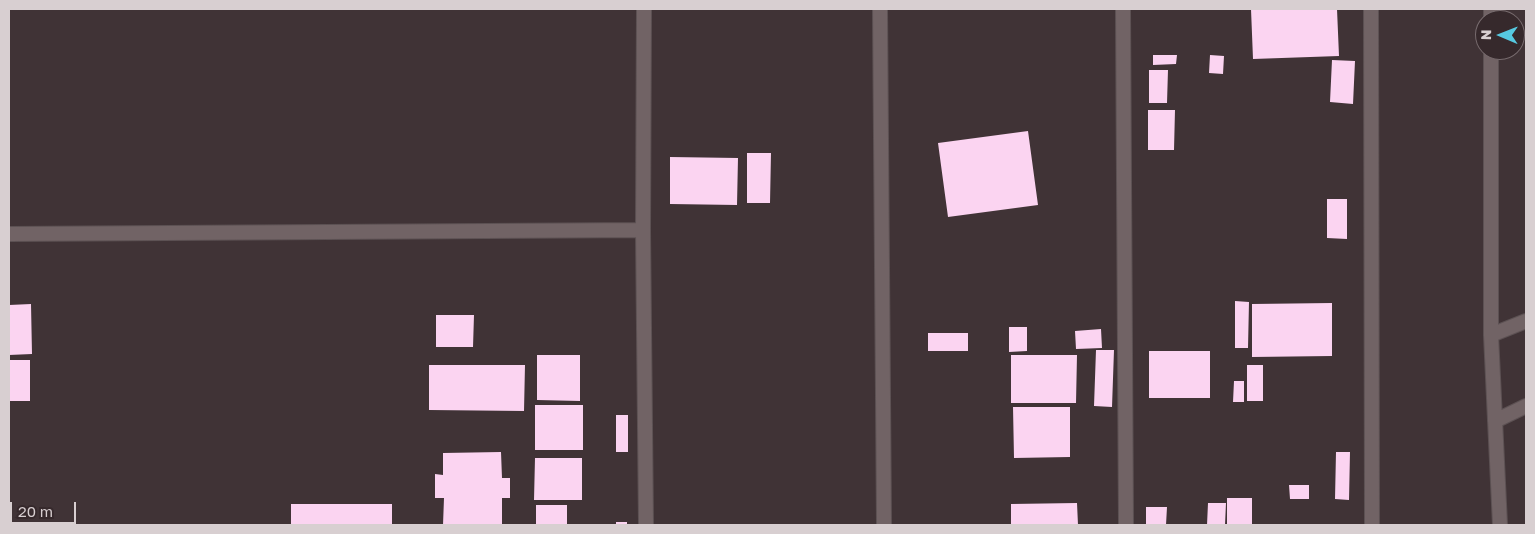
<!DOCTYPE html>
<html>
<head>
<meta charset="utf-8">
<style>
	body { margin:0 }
	#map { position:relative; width:1535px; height:534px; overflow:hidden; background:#403336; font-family:"Golos Text",sans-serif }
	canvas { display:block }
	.frame { position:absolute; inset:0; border:10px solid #d8cfd1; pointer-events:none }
	.north { position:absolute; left:1475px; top:10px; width:50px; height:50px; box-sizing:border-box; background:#36292c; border:1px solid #776b6e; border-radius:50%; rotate:271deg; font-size:14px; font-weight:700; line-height:20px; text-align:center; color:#d8cfd1 }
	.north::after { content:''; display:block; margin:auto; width:18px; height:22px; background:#56c9e1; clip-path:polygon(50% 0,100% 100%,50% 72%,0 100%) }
	.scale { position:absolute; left:10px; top:502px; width:66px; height:22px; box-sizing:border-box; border:2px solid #d8cfd1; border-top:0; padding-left:6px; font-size:15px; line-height:18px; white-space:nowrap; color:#d8cfd1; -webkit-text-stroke:4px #36292c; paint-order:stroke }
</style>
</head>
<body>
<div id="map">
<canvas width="1535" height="534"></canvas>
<div class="frame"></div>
<div class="north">N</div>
<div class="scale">20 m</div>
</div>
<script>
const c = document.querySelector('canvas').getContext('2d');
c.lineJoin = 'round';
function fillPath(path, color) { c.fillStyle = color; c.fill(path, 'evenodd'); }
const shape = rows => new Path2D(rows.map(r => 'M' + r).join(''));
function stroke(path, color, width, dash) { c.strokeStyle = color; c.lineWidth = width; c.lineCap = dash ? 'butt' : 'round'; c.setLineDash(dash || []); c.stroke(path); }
fillPath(shape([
	[1251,9,1337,9,1339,56,1253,59],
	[1153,55,1177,55,1176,64,1153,65],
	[1210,55,1224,56,1223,74,1209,73],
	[1332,60,1355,61,1353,104,1330,102],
	[1149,70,1168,70,1167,103,1149,103],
	[1148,110,1175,110,1174,150,1148,150],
	[1028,131,1038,205,948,217,938,143],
	[747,153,771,153,770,203,747,203],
	[670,157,738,158,737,205,670,204],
	[1327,199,1347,199,1347,239,1327,238],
	[1235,301,1249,302,1248,348,1235,348],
	[1332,303,1332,356,1252,357,1252,304],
	[31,304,32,354,9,355,9,305],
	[436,315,474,315,473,347,436,347],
	[1009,327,1027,327,1027,351,1009,352],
	[1101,329,1102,348,1076,349,1075,331],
	[928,333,968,333,968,351,928,351],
	[1096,350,1114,350,1112,407,1094,406],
	[1149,351,1210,351,1210,398,1149,398],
	[537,355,580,355,580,401,537,400],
	[1011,355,1077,355,1076,403,1011,403],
	[9,360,30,360,30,401,9,401],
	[429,365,525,365,524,411,429,410],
	[1247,365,1263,365,1263,401,1247,401],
	[1234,381,1244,381,1244,402,1233,402],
	[535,405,583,405,583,450,535,450],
	[1013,407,1070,407,1070,457,1014,458],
	[616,415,628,415,628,452,616,452],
	[501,452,502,478,510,478,510,498,502,498,502,525,443,525,444,498,435,498,435,474,443,475,443,453],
	[1336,452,1350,452,1349,500,1335,499],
	[535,458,582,458,582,500,534,500],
	[1289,485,1309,485,1309,499,1290,499],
	[1227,498,1252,498,1252,525,1227,525],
	[1077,503,1078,525,1011,525,1011,504],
	[1208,503,1226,503,1225,525,1207,525],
	[291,504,392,504,392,525,291,525],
	[536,505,567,505,567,525,536,525],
	[1146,507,1167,507,1166,525,1146,525],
	[616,522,627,522,627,525,616,525]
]), '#fbd4f1');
const minor = shape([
	[644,9,643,230,646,525],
	[880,9,884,525],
	[1123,9,1126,525],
	[1371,9,1372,525],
	[1491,20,1491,9],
	[1491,50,1491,335,1500,525],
	[9,234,643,230],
	[1491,335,1526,321],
	[1495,421,1526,406]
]);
stroke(minor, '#5c5153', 16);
stroke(minor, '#716365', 14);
</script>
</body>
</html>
